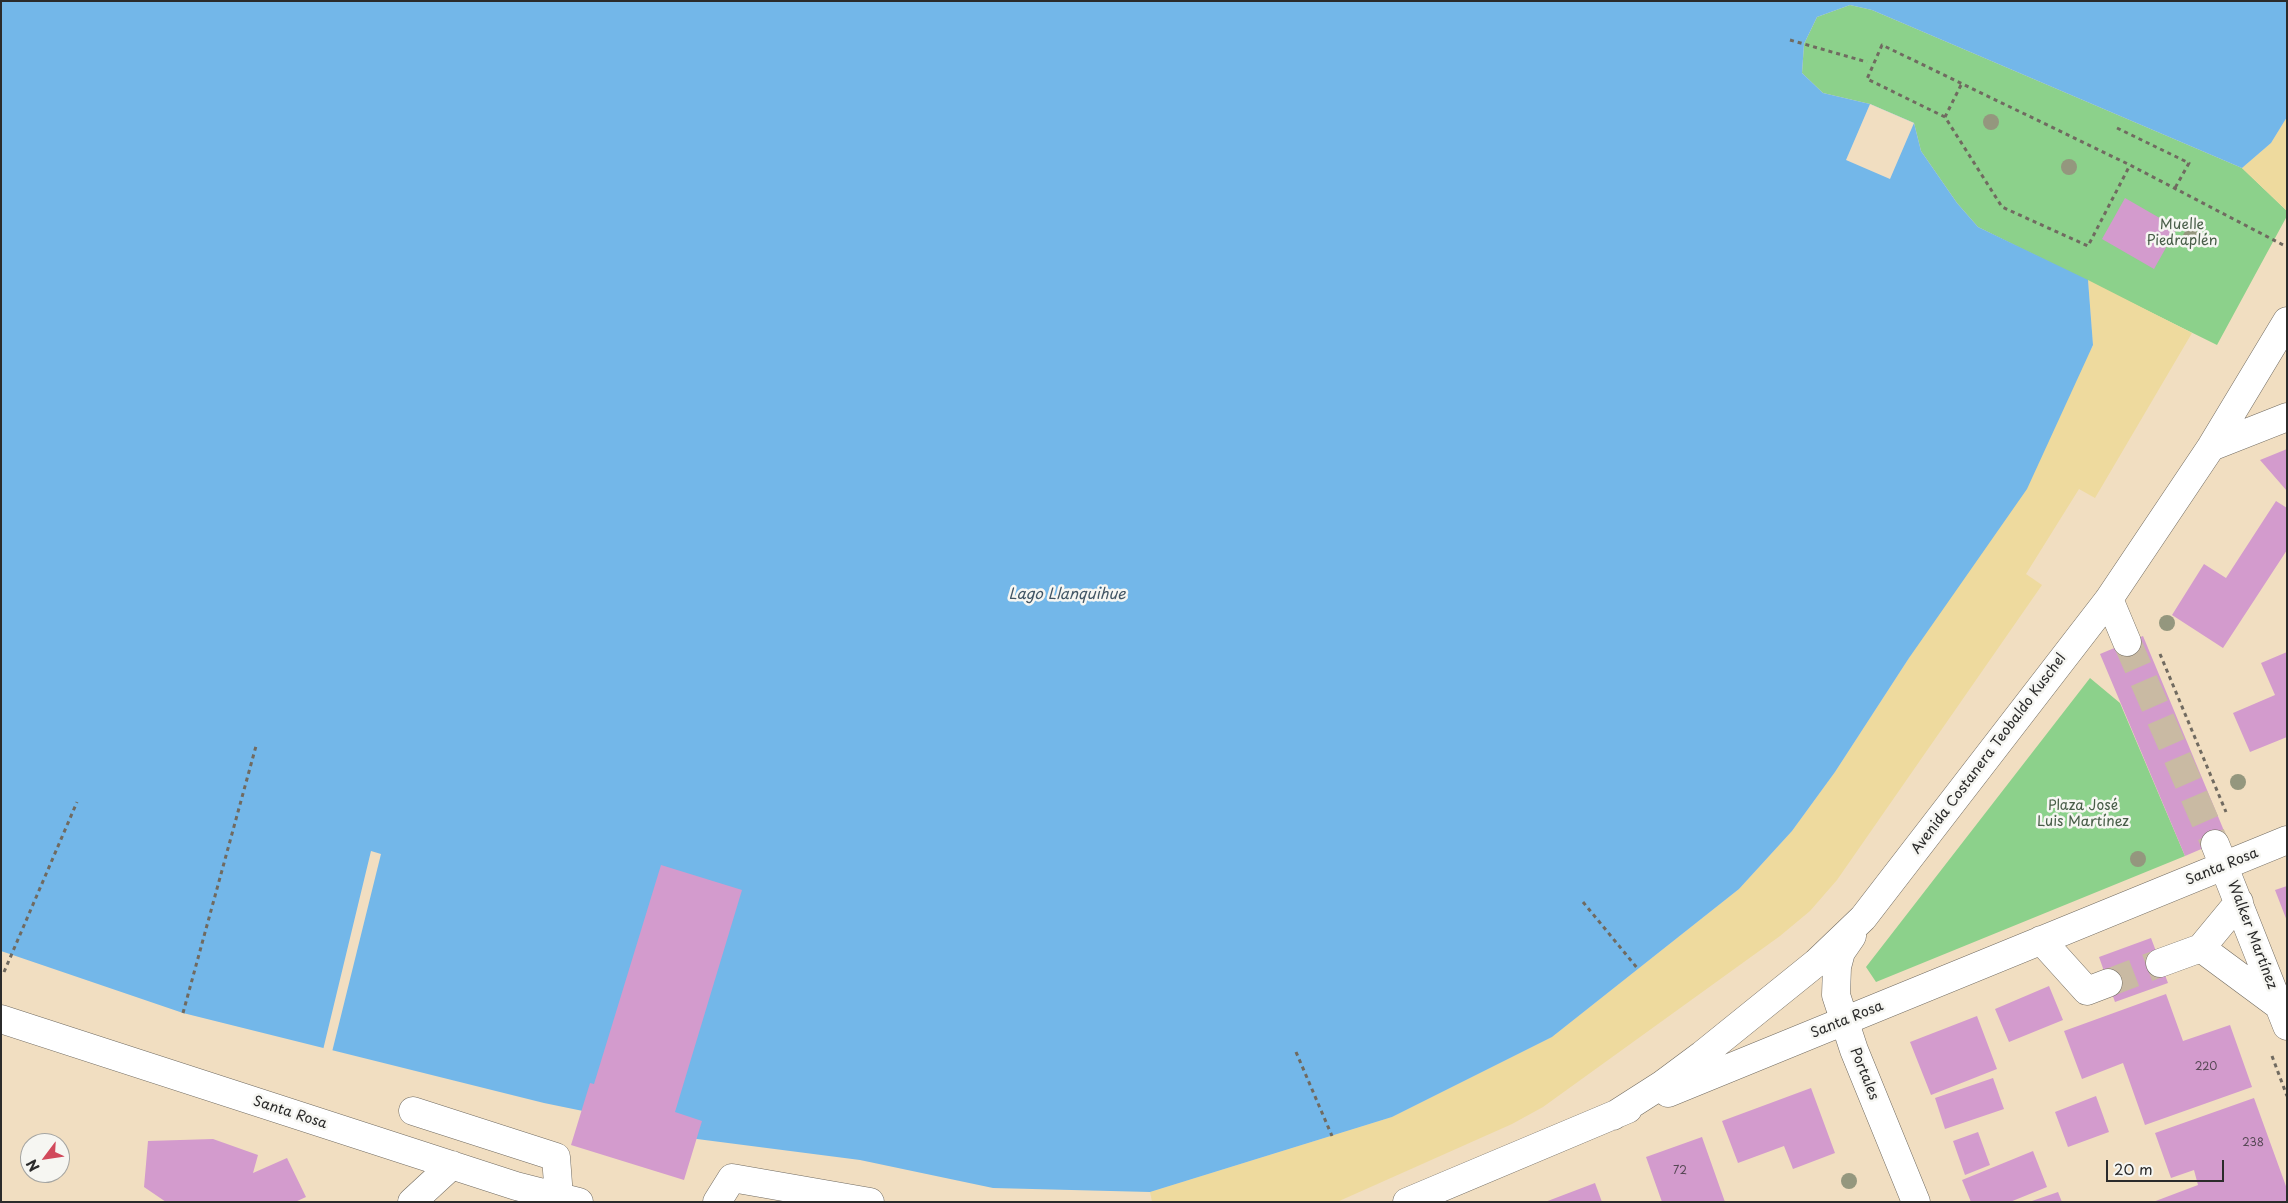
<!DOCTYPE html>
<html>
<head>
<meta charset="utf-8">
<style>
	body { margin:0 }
	#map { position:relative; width:2288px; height:1203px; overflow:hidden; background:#f1dec1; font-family:"Playpen Sans",sans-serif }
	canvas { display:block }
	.frame { position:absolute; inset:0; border:2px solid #2b2b2b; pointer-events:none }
	.north { position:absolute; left:20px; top:1133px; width:50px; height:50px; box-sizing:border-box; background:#f6f6f2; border:1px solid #a5a5a2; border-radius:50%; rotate:239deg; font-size:14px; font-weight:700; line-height:20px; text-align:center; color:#2b2b2b }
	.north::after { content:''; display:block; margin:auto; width:18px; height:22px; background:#d1495b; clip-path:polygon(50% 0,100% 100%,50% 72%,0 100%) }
	.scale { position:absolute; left:2106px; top:1160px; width:118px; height:22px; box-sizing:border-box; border:2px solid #2b2b2b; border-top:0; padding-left:6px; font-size:15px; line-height:18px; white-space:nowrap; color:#2b2b2b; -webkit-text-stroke:4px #f6f6f2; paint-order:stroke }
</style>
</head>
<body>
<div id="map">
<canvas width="2288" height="1203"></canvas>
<div class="frame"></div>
<div class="north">N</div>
<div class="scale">20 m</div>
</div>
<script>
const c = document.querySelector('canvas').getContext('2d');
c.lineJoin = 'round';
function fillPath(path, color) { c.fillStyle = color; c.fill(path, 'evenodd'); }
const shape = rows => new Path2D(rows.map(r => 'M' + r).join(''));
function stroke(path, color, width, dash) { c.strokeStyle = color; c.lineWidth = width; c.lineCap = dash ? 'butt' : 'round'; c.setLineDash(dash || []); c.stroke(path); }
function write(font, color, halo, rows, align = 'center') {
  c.font = font + ' "Playpen Sans",sans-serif'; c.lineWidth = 5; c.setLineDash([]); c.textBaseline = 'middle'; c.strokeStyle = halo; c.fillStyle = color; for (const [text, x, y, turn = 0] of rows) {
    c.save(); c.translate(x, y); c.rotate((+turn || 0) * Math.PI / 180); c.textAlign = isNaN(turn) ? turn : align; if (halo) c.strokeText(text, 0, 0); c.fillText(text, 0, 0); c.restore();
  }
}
fillPath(shape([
	[1850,5,1872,10,2242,168,2287,211,2287,216,2217,345,1978,227,1957,203,1921,151,1914,123,1870,104,1823,93,1802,73,1804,44,1817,17],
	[2090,678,2120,703,2185,856,1876,982,1866,967]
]), '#8cd18b');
fillPath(shape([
	[2287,117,2287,211,2242,168,2271,143],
	[2088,280,2192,333,2095,498,2079,489,2026,574,2042,585,1837,880,1810,911,1780,936,1543,1107,1512,1124,1337,1202,1152,1202,1150,1192,1392,1117,1552,1037,1739,889,1792,831,1835,772,1909,658,2093,346]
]), '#eeda9e');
fillPath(shape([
	[1,1,2287,1,2287,117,2271,143,2242,168,1872,10,1850,5,1817,17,1804,44,1802,73,1823,93,1870,104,1914,123,1921,151,1957,203,1978,227,2088,280,2093,345,2027,489,1909,658,1835,772,1792,831,1739,889,1552,1037,1392,1117,1150,1192,993,1188,860,1160,697,1139,661,1127,544,1103,183,1013,1,951]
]), '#73b7e9');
fillPath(shape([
	[1870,104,1914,123,1890,179,1846,160],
	[371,851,381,854,332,1052,323,1050]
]), '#f1dec1');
fillPath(shape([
	[2125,198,2177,228,2154,269,2102,239],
	[2287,449,2287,491,2260,460],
	[2276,501,2287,508,2287,550,2223,648,2172,615,2204,564,2226,578],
	[2143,636,2227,838,2185,856,2100,654],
	[2287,652,2287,737,2250,752,2233,713,2275,695,2261,663],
	[661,865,742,890,675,1112,702,1121,684,1180,571,1145,590,1083,594,1084],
	[2287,886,2287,921,2275,890],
	[2151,938,2168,983,2115,1002,2099,957],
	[2049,986,2063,1020,2009,1042,1995,1009],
	[2166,994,2183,1041,2230,1025,2252,1087,2145,1125,2123,1063,2082,1079,2064,1031],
	[1977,1016,1997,1069,1931,1095,1910,1042],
	[1993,1078,2004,1109,1945,1129,1935,1098],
	[1811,1088,1835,1153,1793,1169,1784,1146,1738,1163,1722,1121],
	[2096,1096,2109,1132,2068,1147,2055,1112],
	[2254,1098,2287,1189,2287,1202,2153,1202,2198,1185,2194,1170,2171,1178,2155,1133],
	[1978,1132,1990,1165,1965,1175,1953,1141],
	[1702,1137,1725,1202,1662,1202,1646,1157],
	[213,1139,258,1155,253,1173,287,1158,306,1197,295,1202,166,1202,144,1187,148,1141],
	[2033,1151,2047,1187,2010,1202,1971,1202,1962,1180],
	[1595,1183,1602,1202,1545,1202],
	[2058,1192,2062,1202,2032,1202,2032,1201]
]), '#d39bcd');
stroke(shape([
	[2127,642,2215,844],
	[2108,983,2160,963]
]), '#c9baa3', 28, [28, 14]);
const minor = shape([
	[2211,447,2287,417],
	[2109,599,2127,642],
	[2215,844,2287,1026],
	[2239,902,2201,948,2278,1005],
	[1852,936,1841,952,1837,967,1836,995,1854,1050,1916,1202],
	[2041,940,2087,991,2108,983],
	[2160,963,2201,948],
	[1,1019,516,1186,579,1202],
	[1668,1093,2287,840],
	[413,1111,556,1157,559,1197],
	[1613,1116,1663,1084,1702,1055,1816,963,1863,918,2109,599,2211,447,2287,321],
	[412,1202,452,1165],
	[717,1202,732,1178,870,1202],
	[1407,1202,1628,1109]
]);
stroke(minor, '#706a60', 29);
stroke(shape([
	[1790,40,1867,62],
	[1961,85,1945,117,2002,207,2088,246,2130,165],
	[1945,117,1867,79,1882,45,2130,165,2287,247],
	[2117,128,2189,163,2175,188],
	[2160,654,2226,812],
	[1583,902,1638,969],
	[4,972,77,802],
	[183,1013,256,746],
	[1296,1052,1332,1136],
	[2272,1056,2287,1096]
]), '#706a60', 3, [4, 4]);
stroke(minor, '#fff', 28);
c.fillStyle = '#94977e';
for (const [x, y] of [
	[1991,122],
	[2069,167],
	[2191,237],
	[2167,623],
	[2238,782],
	[2138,859],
	[1849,1181]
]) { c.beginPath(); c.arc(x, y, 8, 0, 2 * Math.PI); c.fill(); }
write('11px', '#554754', null, [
	["220",2206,1067],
	["238",2253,1143],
	["72",1680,1171]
]);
write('14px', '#485d48', '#f6f6f2', [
	["Muelle",2182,225],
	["Piedraplén",2182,241],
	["Plaza José",2083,806],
	["Luis Martínez",2083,822]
]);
write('14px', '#2b2b2b', '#f6f6f2', [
	["Avenida Costanera Teobaldo Kuschel",1989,754,-53],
	["Santa Rosa",2222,867,-22],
	["Walker Martínez",2252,935,69],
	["Santa Rosa",1847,1020,-22],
	["Portales",1864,1074,68],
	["Santa Rosa",290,1113,18]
]);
write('italic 15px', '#415564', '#f6f6f2', [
	["Lago Llanquihue",1067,595]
]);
</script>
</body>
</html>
